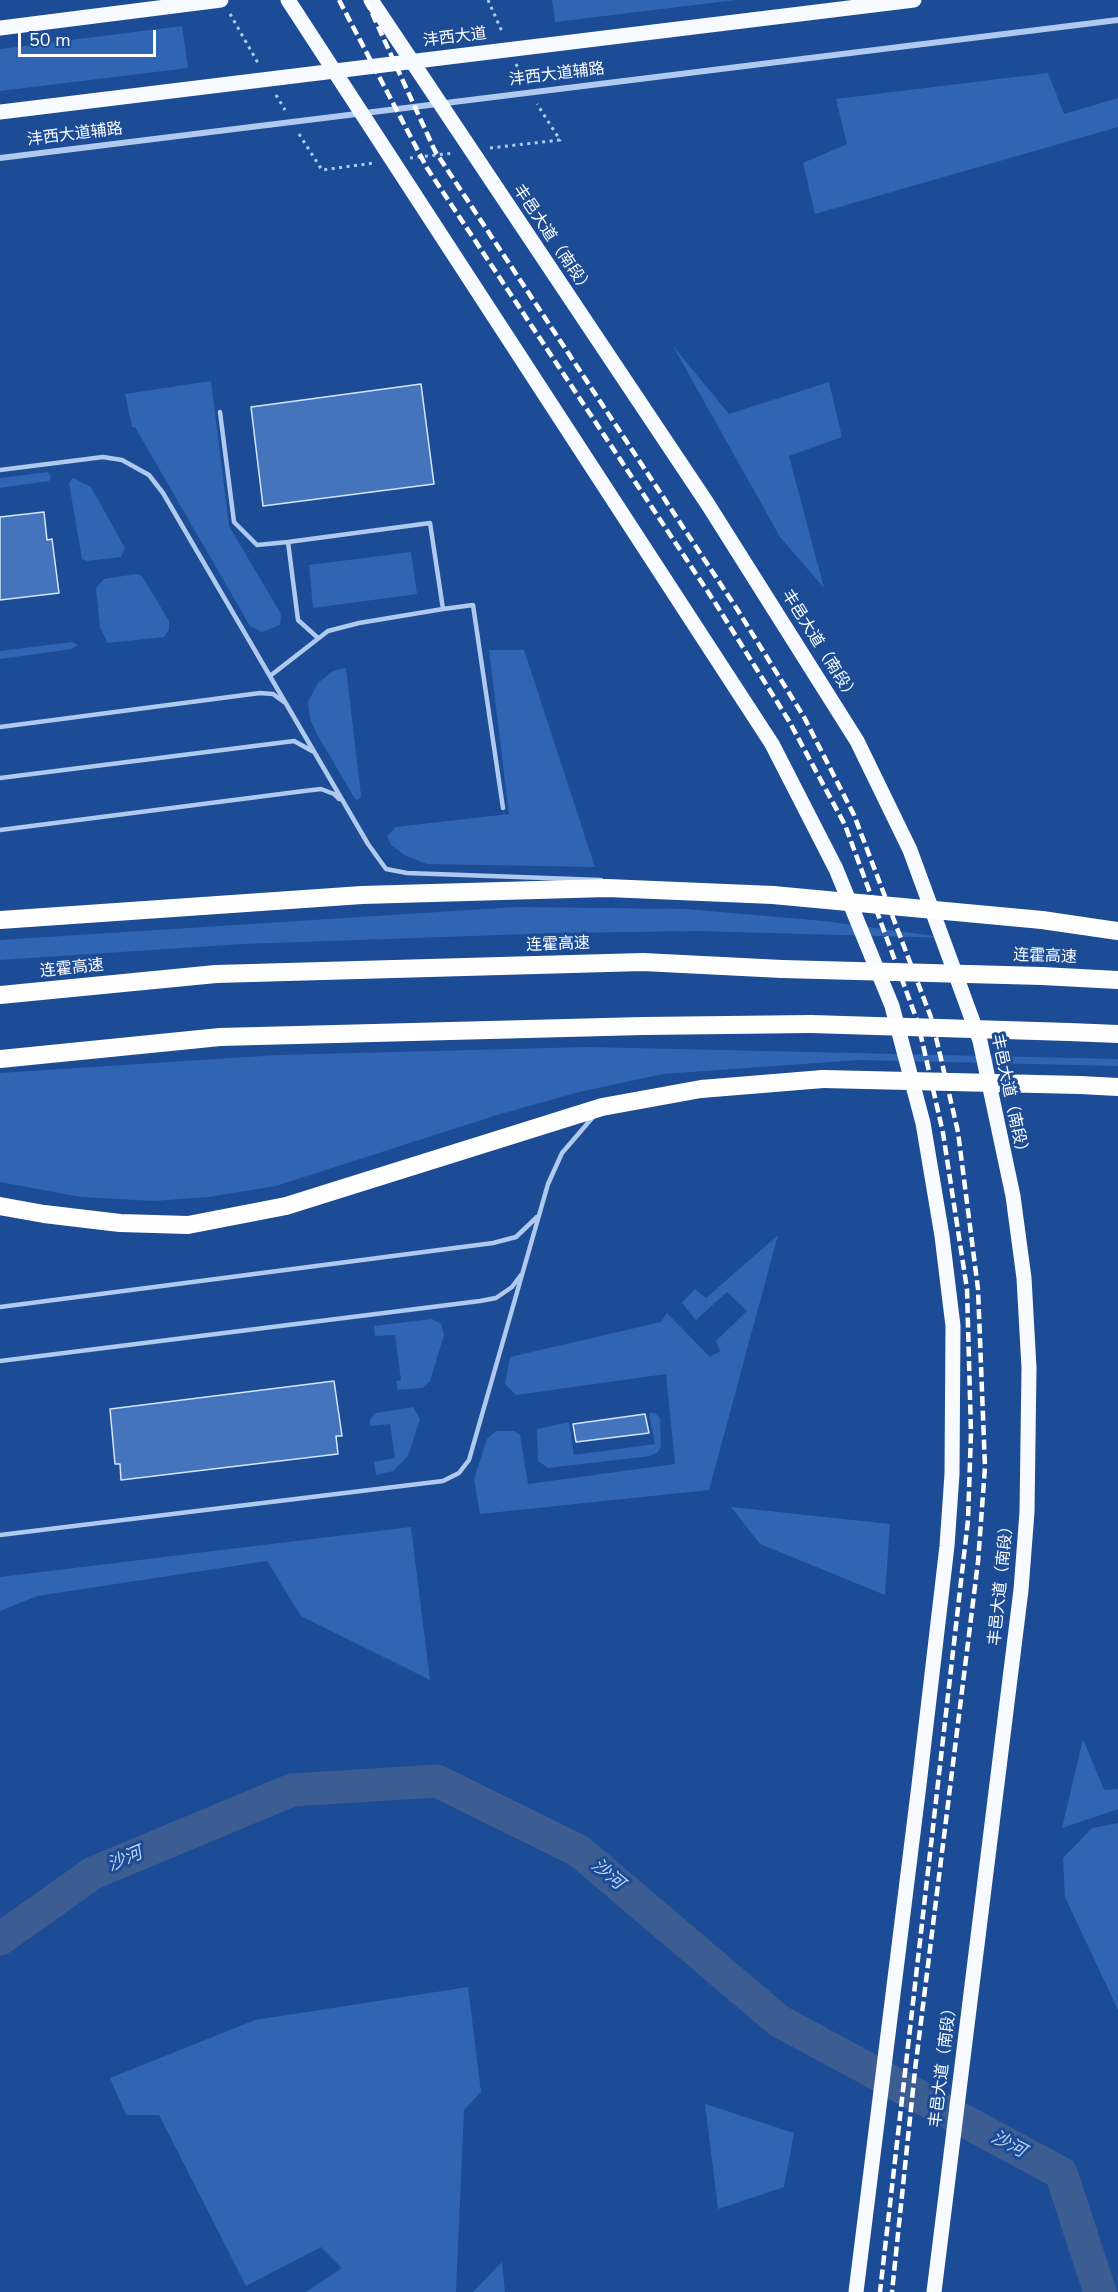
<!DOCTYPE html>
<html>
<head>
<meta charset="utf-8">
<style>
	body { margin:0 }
	#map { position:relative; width:1118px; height:2292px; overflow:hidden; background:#1c4c95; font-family:"Nunito Sans",sans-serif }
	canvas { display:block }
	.scale { position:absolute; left:18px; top:30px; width:138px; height:27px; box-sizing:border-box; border:3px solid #fff; border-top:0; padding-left:8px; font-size:18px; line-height:21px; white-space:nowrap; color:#fff; -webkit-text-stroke:4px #1c4c95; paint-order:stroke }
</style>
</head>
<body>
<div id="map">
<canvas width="1118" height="2292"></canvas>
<div class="scale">50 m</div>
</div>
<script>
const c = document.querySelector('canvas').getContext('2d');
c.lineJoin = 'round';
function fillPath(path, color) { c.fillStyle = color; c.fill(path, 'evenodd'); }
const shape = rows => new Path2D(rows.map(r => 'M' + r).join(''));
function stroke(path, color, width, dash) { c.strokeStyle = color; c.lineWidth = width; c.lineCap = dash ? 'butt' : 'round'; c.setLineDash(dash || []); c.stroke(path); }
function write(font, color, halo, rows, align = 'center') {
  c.font = font + ' "Nunito Sans","Noto Sans SC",sans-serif'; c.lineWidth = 6; c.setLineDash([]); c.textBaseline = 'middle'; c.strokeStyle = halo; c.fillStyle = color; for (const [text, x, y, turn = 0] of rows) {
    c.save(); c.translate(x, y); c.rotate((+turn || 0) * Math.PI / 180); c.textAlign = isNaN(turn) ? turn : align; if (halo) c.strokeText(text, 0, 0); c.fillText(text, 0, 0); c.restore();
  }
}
fillPath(shape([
	[552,0,736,0,555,22],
	[182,26,188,68,0,91,0,49],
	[1048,73,1064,114,1118,98,1118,127,815,214,803,163,847,144,836,99],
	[673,346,729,414,829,382,842,437,789,456,824,588,780,537],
	[211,381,229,526,281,614,280,625,262,632,250,626,135,427,132,427,125,394],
	[48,472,51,477,49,481,0,488,0,478],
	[73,478,91,487,125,548,121,557,87,561,82,559,69,483],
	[411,552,417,594,313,608,309,565],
	[136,574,142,576,169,621,169,630,164,637,108,643,100,628,96,588,104,579],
	[72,642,78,645,72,649,0,659,0,651],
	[489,650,524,650,595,867,427,864,406,856,391,845,387,836,396,827,509,814],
	[346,668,361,796,358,800,355,799,317,734,310,719,308,702,318,683,333,671],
	[517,907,686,909,824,921,949,938,697,931,558,933,243,944,0,960,0,940],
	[588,1047,1118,1059,1118,1066,859,1060,663,1074,579,1092,497,1115,276,1186,208,1197,154,1201,81,1197,0,1182,0,1073,278,1055],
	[778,1235,709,1490,480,1514,474,1479,487,1439,496,1431,514,1431,520,1435,528,1484,675,1464,666,1374,516,1395,505,1384,510,1357,661,1322,667,1313,710,1357,720,1351,716,1341,747,1311,727,1292,696,1320,682,1303,695,1289,706,1298],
	[432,1319,441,1324,444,1335,430,1381,423,1388,398,1390,396,1381,401,1380,395,1335,375,1336,374,1326],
	[413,1407,420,1419,408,1456,393,1471,376,1475,374,1462,395,1458,390,1424,370,1426,370,1419,376,1413],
	[649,1413,655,1413,660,1418,661,1446,658,1452,650,1456,548,1468,538,1461,537,1429,569,1422,574,1455,655,1444],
	[731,1507,890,1524,885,1595,760,1544],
	[411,1527,430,1680,301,1616,267,1561,37,1596,0,1611,0,1577],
	[1083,1739,1104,1790,1118,1789,1118,1809,1062,1828],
	[1118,1823,1118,2010,1065,1897,1063,1858,1092,1828],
	[468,1987,481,2092,464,2110,456,2292,306,2292,342,2268,321,2247,246,2286,159,2115,126,2115,110,2078,255,2020],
	[705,2104,794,2133,784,2187,718,2209],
	[502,2262,505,2292,473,2292]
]), '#3065b3');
stroke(shape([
	[0,1939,93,1873,292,1790,437,1781,579,1851,779,2021,1061,2173,1100,2292]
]), '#3b5d92', 33);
const building = shape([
	[421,384,434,484,263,506,251,407,421,384],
	[44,512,47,540,52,539,59,593,0,600,0,517,44,512],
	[334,1381,342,1436,336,1436,338,1454,121,1480,120,1464,115,1464,110,1409,334,1381],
	[645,1414,649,1433,576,1442,573,1424,645,1414]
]);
fillPath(building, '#4475bc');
stroke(building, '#d5e5fb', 1.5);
stroke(shape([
	[488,0,503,34],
	[230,14,258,63],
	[516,64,525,83],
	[276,95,285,110],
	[299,134,322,170,374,163],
	[490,148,560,140,537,104],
	[410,158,454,153]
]), '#afc9ef', 3, [3, 4.5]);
stroke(shape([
	[220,412,234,522,257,545,288,542],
	[0,470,103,457,122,460,149,475,163,493,368,844,386,869,407,873,601,880],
	[443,609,473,605,503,808],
	[270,676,328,631,359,623,443,609,430,523,288,542,298,620,318,638],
	[0,727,260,693,273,694,284,702],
	[0,778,294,741,312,751],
	[0,830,304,791,321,789,334,794,339,799],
	[0,1307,493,1243,516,1237,537,1217],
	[0,1361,480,1301,496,1298,512,1287,521,1275],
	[0,1535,443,1481,459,1473,469,1460,548,1184,562,1153,593,1117]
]), '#afc9ef', 4.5);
stroke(shape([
	[0,158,1118,20]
]), '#afc9ef', 6);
stroke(shape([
	[288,0,772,744,836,869,892,1006,923,1123,942,1236,953,1326,952,1474,947,1546,919,1785,856,2292],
	[371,0,707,503,857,741,910,850,980,1041,1013,1196,1024,1278,1029,1368,1027,1512,1021,1590,934,2292],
	[0,28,221,0],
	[0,112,914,0]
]), '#f7faff', 15);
stroke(shape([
	[0,920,362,895,607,888,773,895],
	[1042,920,1118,931],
	[1042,976,1118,980],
	[0,995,216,974,643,962,782,969],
	[1069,1032,1118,1034],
	[0,1059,220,1037,643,1026,811,1024],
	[1080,1085,1118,1087],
	[0,1206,44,1214,120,1223,188,1225,286,1206,602,1107,701,1089,823,1079]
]), '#fff', 18);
stroke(shape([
	[339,0,427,168,714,601,789,721,845,825,918,1023,943,1133,967,1289,971,1433,968,1520,880,2292],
	[366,0,435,151,737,609,804,717,854,815,932,1020,958,1132,978,1289,985,1467,978,1562,915,2070,892,2292]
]), '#fff', 4.5, [10, 4.5]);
stroke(shape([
	[773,895,1042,920],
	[782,969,1042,976],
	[811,1024,1069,1032],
	[823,1079,1080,1085]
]), '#fff', 18);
write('16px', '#fff', '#1c4c95', [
	["沣西大道",455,38,-7],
	["沣西大道辅路",557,75,-7],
	["沣西大道辅路",75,135,-7],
	["丰邑大道（南段）",552,240,56],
	["丰邑大道（南段）",819,646,58],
	["连霍高速",558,945,-2],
	["连霍高速",1045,957,2],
	["连霍高速",72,969,-6],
	["丰邑大道（南段）",1009,1097,78],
	["丰邑大道（南段）",1002,1582,-84],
	["丰邑大道（南段）",944,2064,-83]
]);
write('italic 18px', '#bbd4f6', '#1c4c95', [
	["沙河",125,1860,-23],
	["沙河",607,1875,40],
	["沙河",1008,2145,28]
]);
</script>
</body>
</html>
